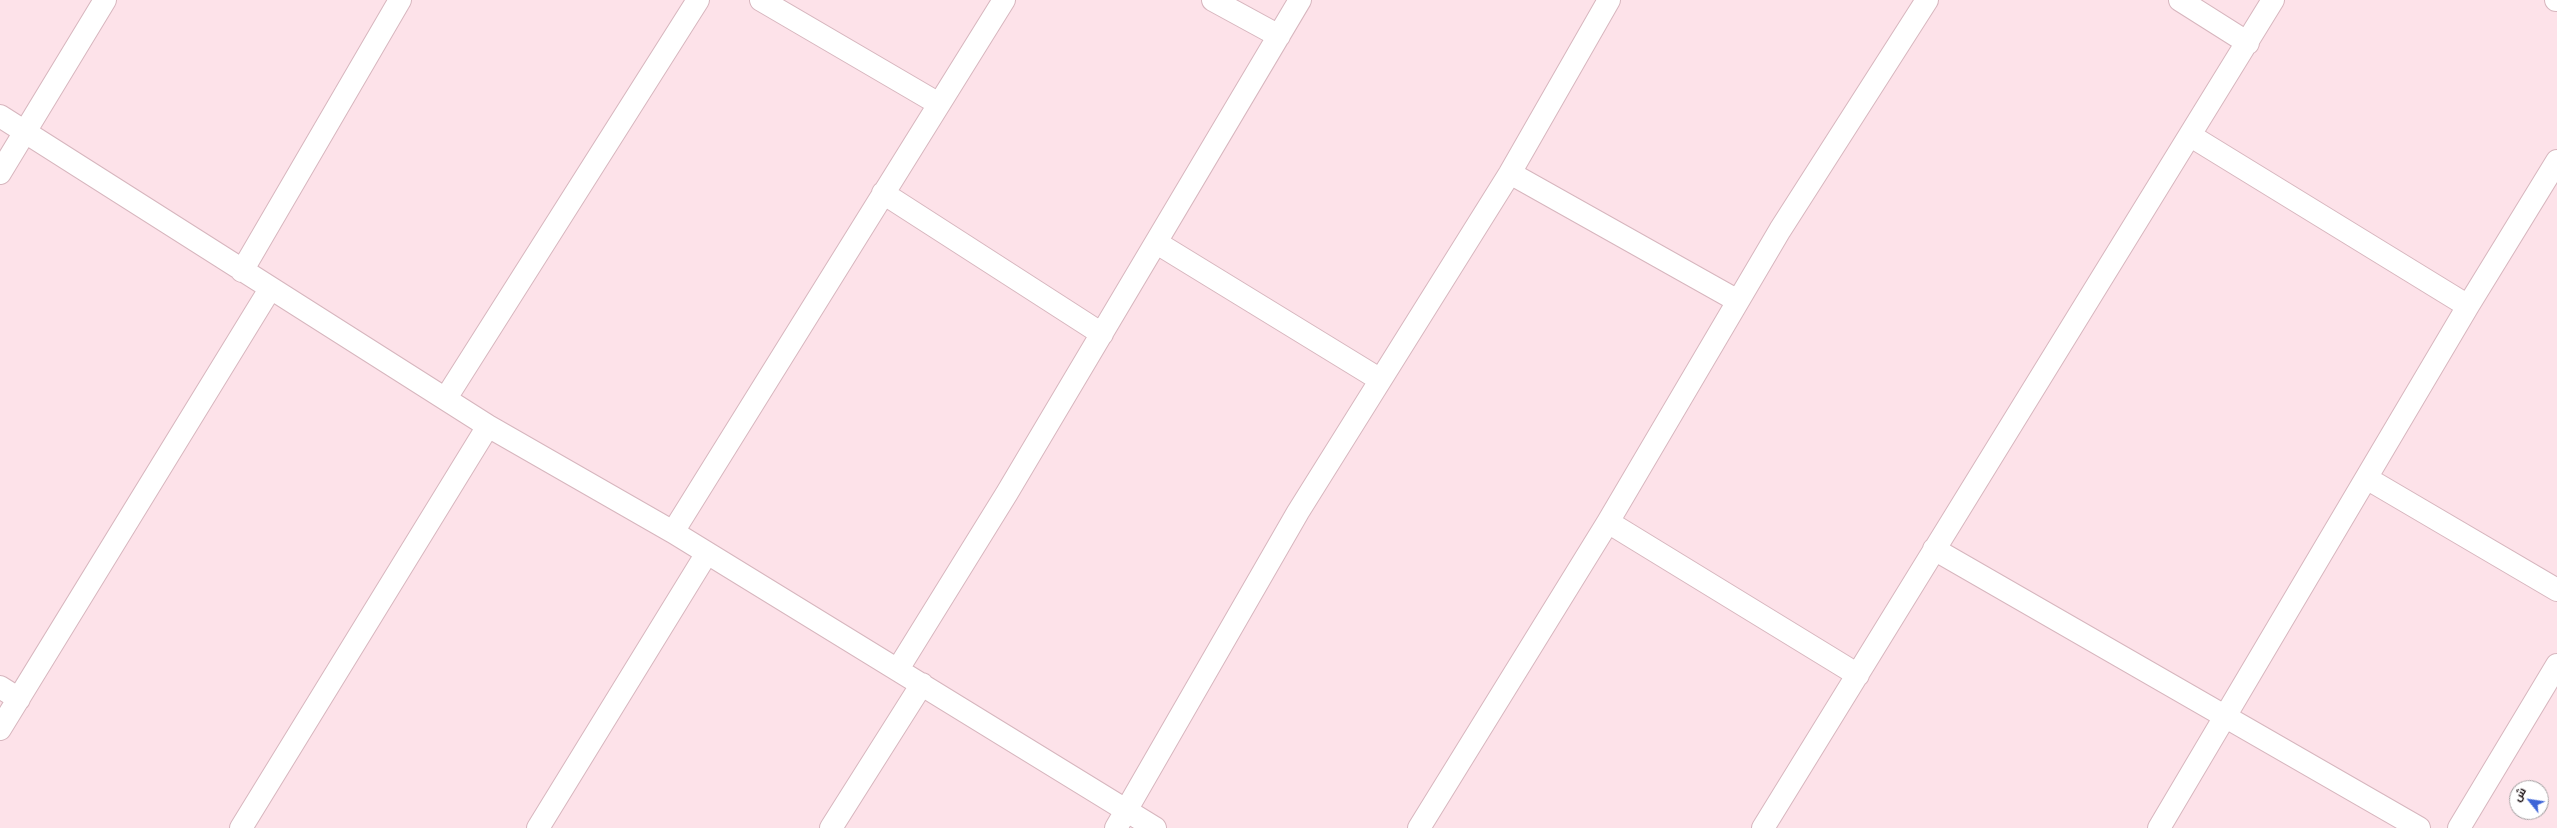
<!DOCTYPE html>
<html>
<head>
<meta charset="utf-8">
<style>
	body { margin:0 }
	#map { position:relative; width:2557px; height:828px; overflow:hidden; background:#fde2e9; font-family:Mulish,Cairo,sans-serif }
	canvas { display:block }
	.north { position:absolute; left:2509px; top:780px; width:40px; height:40px; box-sizing:border-box; background:#fff; border:1px solid #a39fa0; border-radius:50%; rotate:300deg; font-size:11px; font-weight:700; line-height:16px; text-align:center; color:#1a0f12 }
	.north::after { content:''; display:block; margin:auto; width:14px; height:18px; background:#3e65d7; clip-path:polygon(50% 0,100% 100%,50% 72%,0 100%) }
</style>
</head>
<body>
<div id="map">
<canvas width="2557" height="828"></canvas>
<div class="north">ش</div>
</div>
<script>
const c = document.querySelector('canvas').getContext('2d');
c.lineJoin = 'round';
const shape = rows => new Path2D(rows.map(r => 'M' + r).join(''));
function stroke(path, color, width, dash) { c.strokeStyle = color; c.lineWidth = width; c.lineCap = dash ? 'butt' : 'round'; c.setLineDash(dash || []); c.stroke(path); }
const minor = shape([
	[761,0,939,104],
	[1213,0,1279,36],
	[2180,0,2248,43],
	[2556,0,2557,0],
	[0,116,488,426,673,532,1155,828],
	[2191,136,2468,306],
	[0,173,105,0],
	[1510,173,1738,301],
	[883,193,1102,334],
	[1157,243,1379,379],
	[242,271,400,0],
	[446,398,698,0],
	[2368,479,2557,590],
	[1608,522,1858,675],
	[673,532,1004,0],
	[1934,549,2419,828],
	[898,669,1007,493,1300,0],
	[0,687,19,699],
	[0,729,270,289],
	[241,828,488,426],
	[538,828,707,553],
	[831,828,922,684],
	[1116,828,1298,512,1510,173,1609,0],
	[1419,828,1608,522,1780,230,1927,0],
	[1763,828,2273,0],
	[2159,828,2468,306,2557,161],
	[2459,828,2557,665]
]);
stroke(minor, '#d7b6be', 24);
stroke(minor, '#fff', 22);
</script>
</body>
</html>
